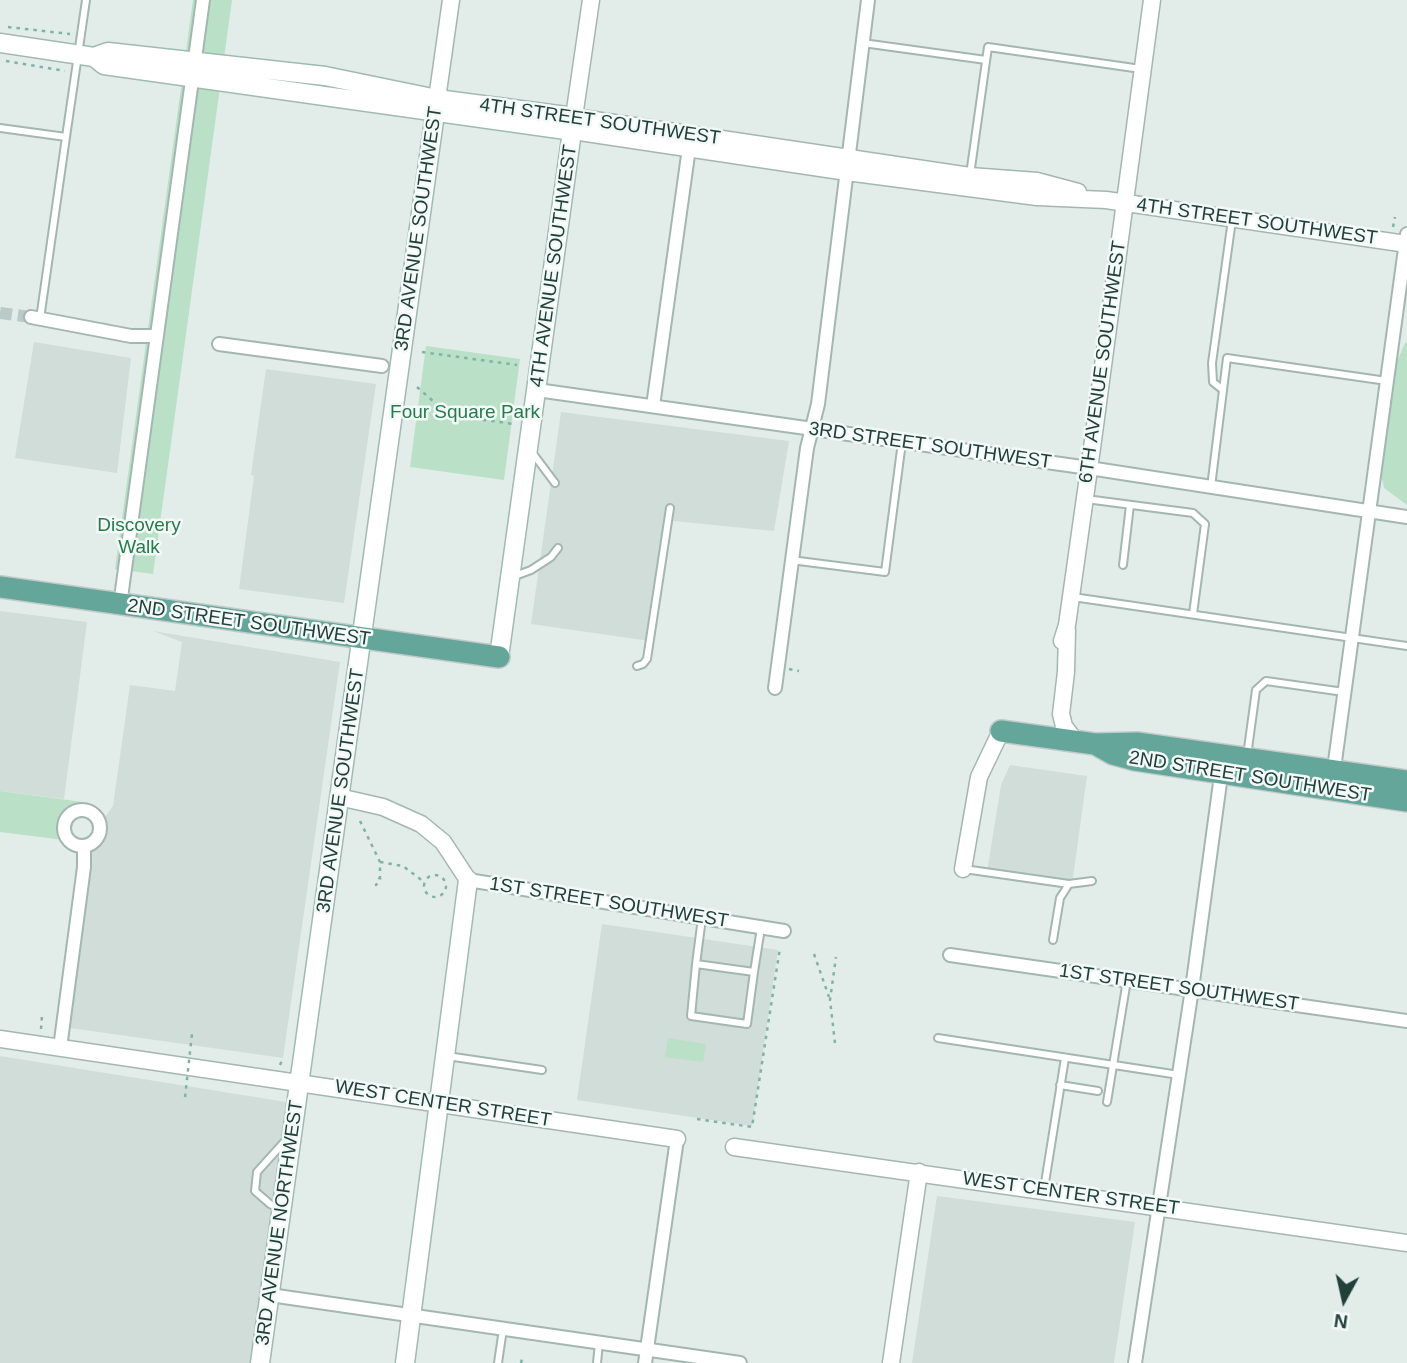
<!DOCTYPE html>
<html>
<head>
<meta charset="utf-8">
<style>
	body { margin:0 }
	#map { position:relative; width:1407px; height:1363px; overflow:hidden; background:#e2ede9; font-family:Helvetica,sans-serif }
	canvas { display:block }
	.north { position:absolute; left:1309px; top:1265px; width:70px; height:70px; -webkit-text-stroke:5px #f3f9f7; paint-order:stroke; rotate:188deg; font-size:19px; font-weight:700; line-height:28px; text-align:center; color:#21403a }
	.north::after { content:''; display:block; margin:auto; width:24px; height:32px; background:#21403a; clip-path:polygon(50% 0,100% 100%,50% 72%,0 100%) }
</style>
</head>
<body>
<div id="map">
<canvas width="1407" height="1363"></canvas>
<div class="north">N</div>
</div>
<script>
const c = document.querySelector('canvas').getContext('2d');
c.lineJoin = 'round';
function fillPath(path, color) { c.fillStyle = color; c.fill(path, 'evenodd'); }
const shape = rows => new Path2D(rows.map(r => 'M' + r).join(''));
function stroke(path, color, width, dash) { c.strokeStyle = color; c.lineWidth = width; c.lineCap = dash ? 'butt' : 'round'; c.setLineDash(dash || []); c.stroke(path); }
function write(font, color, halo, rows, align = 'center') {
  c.font = font + ' Helvetica,sans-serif'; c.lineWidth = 5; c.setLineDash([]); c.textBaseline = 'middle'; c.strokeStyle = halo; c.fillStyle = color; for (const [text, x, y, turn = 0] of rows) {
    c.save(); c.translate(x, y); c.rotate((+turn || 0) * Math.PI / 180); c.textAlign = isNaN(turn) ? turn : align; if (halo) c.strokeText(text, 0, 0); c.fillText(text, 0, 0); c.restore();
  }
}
fillPath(shape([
	[34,342,131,358,117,473,15,458],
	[266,369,376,384,344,603,239,589,254,476,251,475],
	[561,412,789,441,774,531,664,520,650,641,531,624],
	[0,611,87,622,64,799,0,791],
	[153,631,340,662,283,1058,63,1027,84,846,113,806,130,685,175,691,182,642],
	[1010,765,1087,776,1072,885,987,872,1001,785],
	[602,924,778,950,752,1126,577,1100],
	[0,1056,286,1102,254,1363,0,1363],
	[937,1196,1135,1222,1114,1363,912,1363]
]), '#d0ddd8');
fillPath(shape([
	[193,0,232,0,153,574,115,569],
	[1407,342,1407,505,1384,488,1380,469,1395,366,1405,343],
	[426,346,520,359,504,480,410,467],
	[0,791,53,798,82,802,63,820,64,840,0,832],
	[668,1038,706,1044,703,1062,665,1057]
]), '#bae0c7');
stroke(shape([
	[0,313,31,317]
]), '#bbcac6', 12, [12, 6]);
const service = shape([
	[863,43,986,60],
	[0,128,66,137,86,0],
	[970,175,988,47,1141,69],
	[40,319,66,137],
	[1223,390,1213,382,1212,363,1232,220],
	[531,451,555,483],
	[1211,487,1227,358,1387,381],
	[1086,499,1193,513,1205,524,1193,614],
	[791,560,885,572,902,442],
	[1123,565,1130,505],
	[512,577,531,570,551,557,558,548],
	[1073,597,1407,646],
	[637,666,643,664,647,659,670,508],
	[1247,756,1256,690,1266,681,1344,692],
	[964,869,1069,884],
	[702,918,696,964,754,972,761,928],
	[1053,940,1060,898,1069,884,1092,881],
	[696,964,691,1016,747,1024,754,972],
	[938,1038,1179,1075],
	[447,1056,542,1070],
	[1060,1085,1098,1091],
	[1107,1102,1127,980],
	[1044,1189,1065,1058],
	[278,1208,270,1204,255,1191,257,1172,285,1141],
	[498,1363,503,1329],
	[597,1363,599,1343]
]);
const minor = shape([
	[31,317,131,336,157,336],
	[219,344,382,366],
	[537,390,1089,468,1407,517],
	[653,406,689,148],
	[120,605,203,0],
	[775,688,807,448,818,404,868,0],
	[1333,776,1407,234],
	'64 828a18 18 0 1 1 36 0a18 18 0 1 1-36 0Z',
	[468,880,784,931],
	[950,955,1407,1021],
	[60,1048,84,867,84,846],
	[270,1295,740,1363],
	[645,1363,677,1139],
	[1135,1363,1192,989,1222,768]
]);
const tertiary = shape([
	[591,0,574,117,970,176,1037,181,1078,192],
	[437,99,451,0],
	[573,131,847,172,1037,197,1106,200,1407,244],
	[1067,630,1066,672,1061,714,1064,726,1076,742],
	[1062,641,1067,625,1092,448,1152,0],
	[339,797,383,807,421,824,443,842,468,880],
	[963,869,979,777,1001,731],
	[0,1039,677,1139],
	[734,1147,1407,1243],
	[891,1363,919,1172]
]);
const secondary = shape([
	[0,43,94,57,108,52,325,76,437,99,574,117,499,657],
	[94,57,104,65,573,131],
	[260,1363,437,99],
	[405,1363,468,880]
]);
const primary = shape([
	[0,587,499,657],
	[1001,731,1095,744,1137,743,1407,781],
	[1097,745,1113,754,1135,760,1407,801]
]);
stroke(service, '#a4b6b1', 10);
stroke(minor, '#a4b6b1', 16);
stroke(tertiary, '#a4b6b1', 19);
stroke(secondary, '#a0bab2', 21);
stroke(primary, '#c1cac8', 24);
stroke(shape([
	[8,27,70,34],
	[6,61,65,71],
	[1393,227,1395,217],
	[422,352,517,365],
	[417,387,449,415,514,424],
	[789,669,799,671],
	[360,821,380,862,380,880,376,885,380,877],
	[380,862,403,866,424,882],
	'424 886a11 11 0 1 1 22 0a11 11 0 1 1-22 0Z',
	[814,954,829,997],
	[41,1029,42,1015],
	[835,1043,830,1000,836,957],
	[280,1065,283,1058],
	[697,1119,752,1127,780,948],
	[521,1363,523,1355]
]), '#80b3a7', 2.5, [3.5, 5]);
stroke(service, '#fff', 6);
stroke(minor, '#fff', 12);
stroke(tertiary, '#fff', 16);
stroke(secondary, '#fff', 18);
stroke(primary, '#64a69a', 21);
stroke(shape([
	[185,1097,192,1034]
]), '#80b3a7', 2.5, [3.5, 5]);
write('19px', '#21403a', '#f3f9f7', [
	["4TH STREET SOUTHWEST",600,122,8],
	["4TH STREET SOUTHWEST",1257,222,8],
	["3RD AVENUE SOUTHWEST",419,229,-82],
	["4TH AVENUE SOUTHWEST",554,266,-82],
	["6TH AVENUE SOUTHWEST",1103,362,-82],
	["3RD STREET SOUTHWEST",930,446,8],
	["2ND STREET SOUTHWEST",249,623,8],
	["2ND STREET SOUTHWEST",1250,777,9],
	["3RD AVENUE SOUTHWEST",341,791,-82],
	["1ST STREET SOUTHWEST",609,903,9],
	["1ST STREET SOUTHWEST",1179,988,8],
	["WEST CENTER STREET",443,1104,9],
	["WEST CENTER STREET",1071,1194,8],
	["3RD AVENUE NORTHWEST",280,1223,-82]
]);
write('19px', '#287a4d', '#f3f9f7', [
	["Four Square Park",465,413],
	["Discovery",139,526],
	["Walk",139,548]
]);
</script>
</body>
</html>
